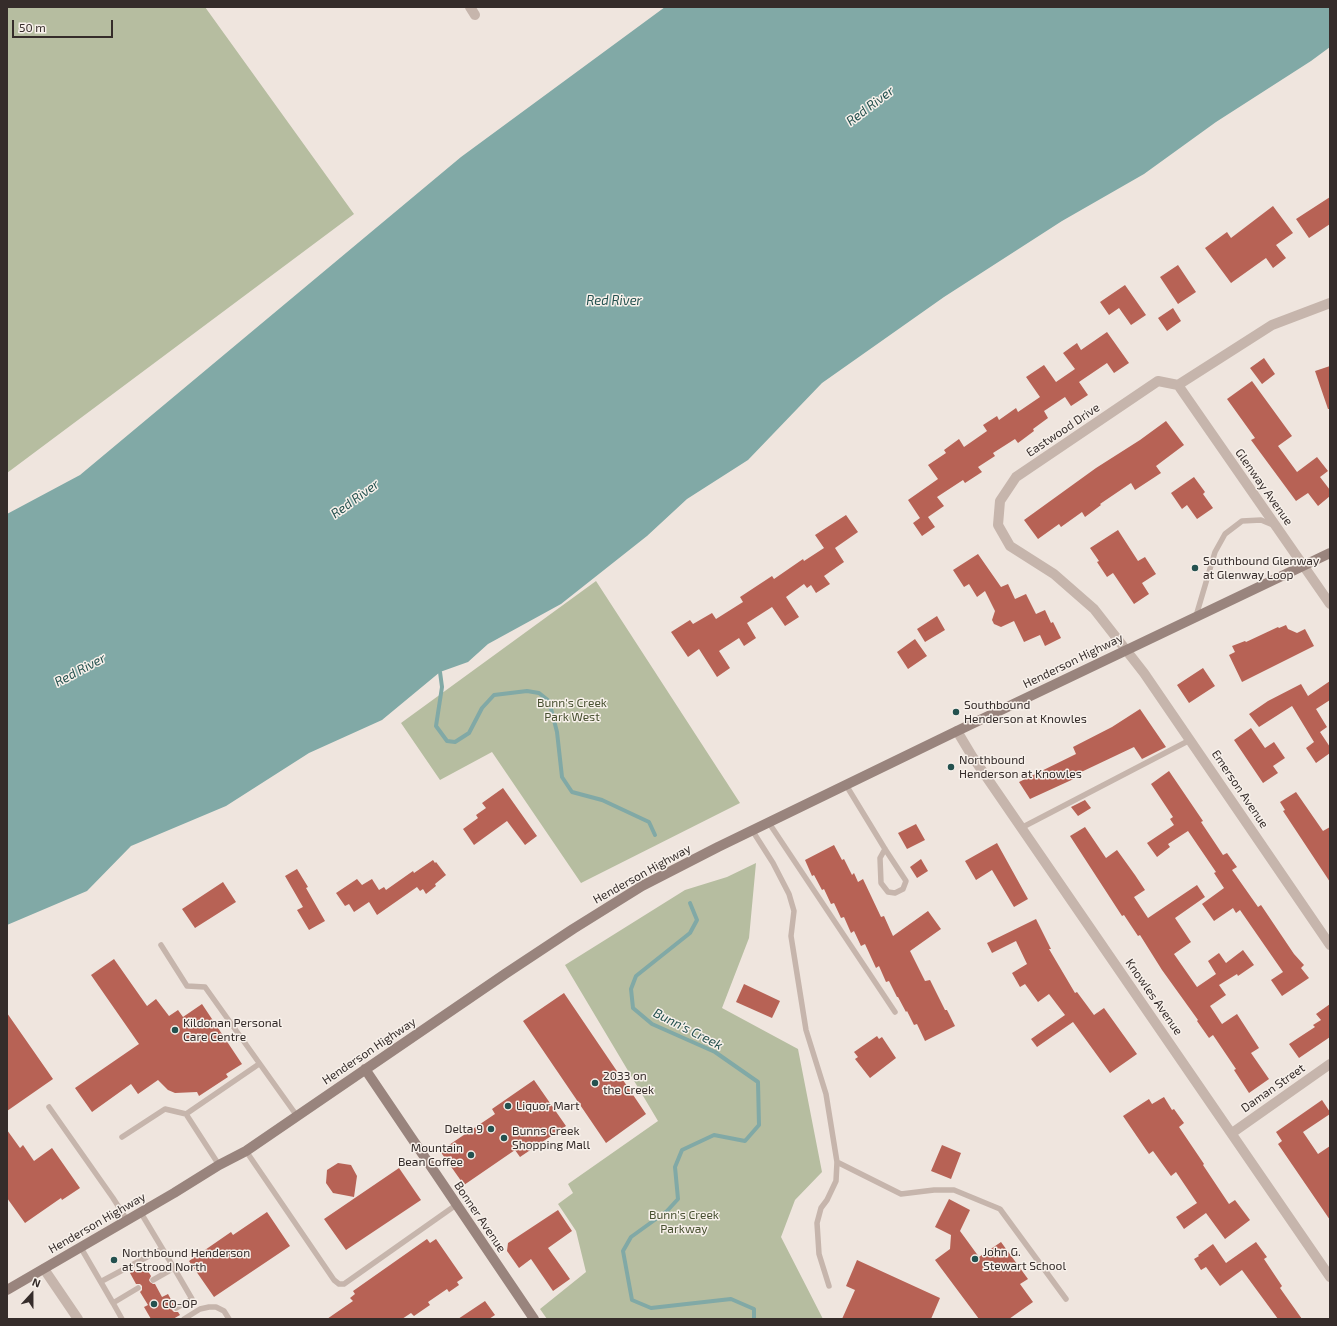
<!DOCTYPE html>
<html>
<head>
<meta charset="utf-8">
<style>
	body { margin:0 }
	#map { position:relative; width:1337px; height:1326px; overflow:hidden; background:#efe5de; font-family:"Exo 2",sans-serif }
	canvas { display:block }
	.frame { position:absolute; inset:0; border:8px solid #352c2a; pointer-events:none }
	.north { position:absolute; left:12px; top:1274px; width:40px; height:40px; -webkit-text-stroke:3px #f7f0ea; paint-order:stroke; rotate:21deg; font-size:11px; font-weight:700; line-height:16px; text-align:center; color:#352c2a }
	.north::after { content:''; display:block; margin:auto; width:14px; height:18px; background:#352c2a; clip-path:polygon(50% 0,100% 100%,50% 72%,0 100%) }
	.scale { position:absolute; left:12px; top:20px; width:101px; height:18px; box-sizing:border-box; border:2px solid #352c2a; border-top:0; padding-left:5px; font-size:12px; line-height:14px; white-space:nowrap; color:#352c2a; -webkit-text-stroke:3px #f7f0ea; paint-order:stroke }
</style>
</head>
<body>
<div id="map">
<canvas width="1337" height="1326"></canvas>
<div class="frame"></div>
<div class="north">N</div>
<div class="scale">50 m</div>
</div>
<script>
const c = document.querySelector('canvas').getContext('2d');
c.lineJoin = 'round';
function fillPath(path, color) { c.fillStyle = color; c.fill(path, 'evenodd'); }
const shape = rows => new Path2D(rows.map(r => 'M' + r).join(''));
function stroke(path, color, width, dash) { c.strokeStyle = color; c.lineWidth = width; c.lineCap = dash ? 'butt' : 'round'; c.setLineDash(dash || []); c.stroke(path); }
function write(font, color, halo, rows, align = 'center') {
  c.font = font + ' "Exo 2",sans-serif'; c.lineWidth = 3; c.setLineDash([]); c.textBaseline = 'middle'; c.strokeStyle = halo; c.fillStyle = color; for (const [text, x, y, turn = 0] of rows) {
    c.save(); c.translate(x, y); c.rotate((+turn || 0) * Math.PI / 180); c.textAlign = isNaN(turn) ? turn : align; if (halo) c.strokeText(text, 0, 0); c.fillText(text, 0, 0); c.restore();
  }
}
fillPath(shape([
	[7,7,205,7,354,214,7,473],
	[596,581,740,803,581,883,492,752,440,780,401,723],
	[756,863,749,938,722,1008,798,1049,822,1172,795,1200,781,1237,823,1319,547,1319,540,1309,586,1272,576,1231,558,1204,573,1193,568,1184,658,1121,565,965,685,890,727,877]
]), '#b6bda0');
fillPath(shape([
	[665,7,1330,7,1330,47,1311,61,1216,122,1144,174,1062,221,944,297,822,383,748,460,687,499,647,536,561,604,488,644,468,662,440,672,382,720,309,753,226,806,131,846,87,891,7,925,7,514,80,475,461,157]
]), '#81a9a6');
stroke(shape([
	[440,672,442,687,436,726,447,741,455,742,469,733,482,708,494,695,527,691,539,693,549,701,557,732,562,777,572,792,602,800,649,822,655,835],
	[690,903,697,920,690,933,636,976,631,989,633,1008,652,1024,715,1052,758,1082,759,1125,745,1141,714,1135,682,1150,675,1167,678,1199,667,1211,631,1237,623,1251,632,1300,651,1308,731,1299,754,1309,754,1319]
]), '#81a9a6', 4);
fillPath(shape([
	[1330,197,1330,224,1309,238,1296,219],
	[1273,206,1293,233,1276,245,1286,258,1273,268,1266,258,1231,283,1205,248,1227,232,1231,238],
	[1178,265,1196,292,1178,304,1160,277],
	[1125,285,1146,315,1131,325,1119,308,1109,315,1100,302],
	[1173,308,1181,321,1167,331,1158,318],
	[1107,332,1129,363,1114,373,1107,363,1079,382,1088,395,1071,406,1065,397,1044,411,1048,418,1033,429,1034,431,1018,443,1015,439,993,453,995,456,978,467,982,472,965,483,963,480,937,497,944,506,928,517,935,527,922,536,913,523,920,518,908,500,938,479,928,465,946,453,944,450,959,439,964,447,987,431,983,425,997,416,999,420,1016,408,1018,412,1040,397,1026,377,1044,365,1056,382,1075,369,1063,353,1077,343,1081,350],
	[1264,358,1275,374,1262,384,1250,368],
	[1330,366,1330,409,1328,409,1315,371],
	[1252,381,1292,436,1278,446,1297,472,1317,457,1328,471,1320,477,1330,490,1330,496,1318,506,1308,493,1296,501,1251,440,1255,438,1227,399],
	[1166,421,1184,445,1156,466,1161,473,1135,490,1131,483,1100,504,1101,505,1085,517,1082,512,1061,527,1059,524,1038,539,1024,520,1096,468,1140,440],
	[1194,477,1205,492,1203,494,1213,508,1197,519,1187,505,1182,509,1171,493],
	[846,515,858,532,835,548,844,562,824,576,830,584,816,593,811,585,807,588,804,584,786,597,799,617,785,626,772,607,747,623,756,638,744,646,739,638,719,651,730,668,717,677,699,649,688,657,671,632,690,620,693,624,712,613,716,619,743,602,740,597,772,576,774,579,803,559,804,561,824,548,815,535],
	[1118,530,1138,561,1145,557,1156,574,1142,583,1149,594,1134,604,1113,573,1107,577,1097,562,1099,561,1090,548],
	[978,554,1001,587,1008,584,1015,599,1026,594,1036,614,1045,610,1051,623,1053,622,1061,638,1045,646,1040,635,1024,642,1014,621,1001,627,994,624,992,620,995,611,985,591,977,597,969,584,964,587,953,570],
	[937,616,945,630,925,642,917,629],
	[1286,625,1288,629,1297,633,1305,629,1314,646,1242,682,1229,655,1235,652,1232,646,1245,641,1246,642,1278,627,1279,628],
	[915,639,927,656,908,669,897,652],
	[1203,668,1215,686,1189,703,1177,685],
	[1330,681,1330,700,1316,709,1327,727,1320,732,1330,747,1330,753,1316,763,1306,748,1314,742,1292,706,1259,727,1249,714,1268,701,1301,684,1308,696],
	[1140,709,1166,747,1142,759,1134,747,1077,774,1078,777,1030,799,1019,782,1076,754,1073,747,1112,727],
	[1251,728,1265,748,1274,742,1285,758,1273,766,1278,773,1263,783,1234,740],
	[1169,771,1203,821,1201,822,1223,855,1227,853,1237,867,1232,870,1258,907,1261,905,1294,954,1304,965,1301,968,1309,978,1282,996,1271,980,1283,972,1240,910,1236,913,1233,908,1214,921,1202,904,1224,888,1214,873,1216,872,1188,831,1168,844,1170,847,1157,857,1147,843,1174,825,1170,819,1173,817,1151,784],
	[503,788,537,836,525,845,507,821,474,845,463,829,478,818,476,815,486,808,482,803],
	[1296,792,1323,831,1330,827,1330,882,1283,811,1285,810,1280,802],
	[1085,800,1091,808,1078,816,1071,807],
	[916,824,925,840,907,849,898,833],
	[1085,827,1106,858,1117,850,1135,875,1145,890,1134,897,1148,918,1197,885,1205,897,1175,918,1191,942,1174,954,1197,987,1216,974,1208,961,1219,953,1226,963,1243,950,1254,965,1238,976,1237,974,1219,985,1226,995,1210,1006,1222,1024,1237,1014,1259,1048,1251,1053,1269,1079,1249,1093,1234,1070,1236,1069,1213,1035,1209,1038,1197,1021,1198,1020,1162,970,1140,935,1138,936,1124,915,1122,916,1070,836],
	[997,843,1028,899,1014,907,992,870,976,880,965,861],
	[834,845,842,860,844,859,852,875,854,873,858,882,863,879,881,917,884,916,893,936,928,911,941,929,910,951,925,981,930,980,945,1010,947,1010,955,1026,925,1041,917,1024,914,1025,907,1011,906,1012,898,997,897,997,889,981,886,982,879,966,876,968,865,944,861,946,854,931,851,933,844,917,841,918,834,903,831,904,824,889,822,890,814,875,812,876,805,860],
	[921,859,928,871,917,878,910,867],
	[433,860,435,863,436,862,446,875,435,884,436,886,426,894,423,889,420,891,417,887,377,915,369,902,354,912,349,904,345,906,336,893,357,879,362,885,372,879,379,890,384,887,386,890,413,871,414,873],
	[297,869,308,887,306,888,325,921,309,930,297,910,303,907,285,876],
	[223,882,236,902,195,928,182,909],
	[1036,919,1051,949,1049,949,1075,993,1077,992,1094,1015,1104,1008,1137,1054,1110,1073,1073,1022,1037,1047,1031,1039,1065,1015,1049,994,1038,1002,1025,984,1020,987,1012,973,1027,964,1016,941,992,953,987,943],
	[114,959,147,1006,156,999,169,1016,178,1010,183,1017,202,1004,242,1064,226,1074,228,1077,199,1096,197,1092,175,1093,168,1090,158,1080,138,1094,131,1084,92,1112,75,1088,139,1044,91,975],
	[744,984,780,1001,772,1018,736,1002],
	[564,993,646,1114,606,1143,523,1021],
	[1330,1004,1330,1037,1299,1058,1289,1044,1315,1027,1313,1025,1321,1020,1316,1014],
	[7,1013,53,1079,7,1111],
	[877,1036,879,1039,882,1037,896,1058,870,1078,855,1059,858,1057,854,1052],
	[534,1080,566,1126,520,1157,515,1150,464,1185,440,1151,495,1114,492,1109],
	[1164,1097,1172,1110,1174,1109,1184,1123,1179,1127,1204,1164,1203,1165,1229,1204,1235,1200,1250,1220,1225,1239,1206,1213,1184,1229,1176,1217,1197,1203,1176,1172,1171,1176,1153,1151,1149,1154,1123,1116,1149,1099,1152,1104],
	[1322,1100,1330,1112,1330,1114,1303,1132,1318,1154,1330,1146,1330,1220,1278,1144,1282,1141,1276,1132],
	[7,1130,20,1148,23,1145,34,1161,52,1148,80,1188,62,1200,61,1198,25,1223,7,1198],
	[942,1145,961,1153,951,1179,931,1171],
	[338,1163,351,1165,357,1176,354,1197,333,1193,326,1183,327,1170],
	[399,1168,421,1200,346,1250,324,1219],
	[949,1199,970,1210,960,1231,979,1257,1001,1242,1028,1279,1020,1284,1033,1302,1009,1319,979,1319,935,1260,950,1249,951,1235,935,1227],
	[558,1210,572,1231,548,1248,570,1279,553,1291,531,1259,519,1268,507,1251,508,1243],
	[267,1212,290,1246,214,1297,189,1261,231,1232,233,1235],
	[427,1239,430,1243,436,1239,463,1278,457,1282,459,1285,449,1292,447,1289,428,1302,430,1305,414,1316,411,1313,402,1319,327,1319,353,1301,350,1298,355,1294,353,1291],
	[1256,1242,1267,1257,1264,1259,1282,1286,1280,1288,1302,1319,1278,1319,1242,1270,1220,1286,1206,1267,1201,1270,1194,1259,1199,1256,1198,1255,1213,1244,1226,1263],
	[857,1260,940,1298,931,1319,842,1319,855,1290,846,1286],
	[144,1265,151,1276,149,1280,150,1282,153,1284,155,1284,162,1297,168,1294,174,1305,172,1310,174,1312,178,1312,180,1315,173,1319,151,1319,144,1307,148,1305,140,1292,142,1290,142,1286,140,1284,136,1284,130,1273],
	[485,1301,495,1315,489,1319,458,1319]
]), '#b76255');
stroke(shape([
	[1196,616,1215,552,1225,534,1242,521,1261,520,1273,525],
	[846,785,885,849,906,881,903,889,895,893,888,892,881,883,880,858,885,849],
	[769,823,895,1012],
	[1021,828,1190,740],
	[752,830,773,863,789,894,794,911,791,936,806,1030,826,1094,837,1162,836,1181,827,1200,821,1208,817,1223,819,1254,829,1286],
	[161,945,187,986,205,987,297,1116],
	[49,1107,113,1198,127,1220],
	[186,1114,259,1064],
	[122,1137,165,1109,186,1114,219,1165],
	[246,1151,334,1280,339,1284,344,1284,456,1205],
	[837,1162,901,1194,934,1190,954,1190,1000,1209,1066,1299],
	[141,1213,174,1268,153,1280],
	[81,1248,113,1303,138,1288],
	[174,1268,192,1299,176,1308],
	[102,1281,162,1249],
	[113,1303,122,1319],
	[184,1319,200,1309,209,1307,216,1307,224,1311,229,1319]
]), '#c6b5ac', 5.5);
stroke(shape([
	[470,7,475,15],
	[1330,303,1272,325,1178,385,1158,381,1016,477,1000,501,998,525,1010,546,1054,574,1094,609,1144,673,1330,945],
	[1178,385,1330,604],
	[957,731,972,756,1330,1277],
	[1232,1133,1330,1064],
	[44,1269,78,1319]
]), '#c6b5ac', 10);
stroke(shape([
	[365,1069,534,1319],
	[7,1290,174,1193,219,1165,246,1151,505,974,573,929,642,886,718,847,957,731,1330,553]
]), '#99847d', 10);
for (const [x, y, r, color] of [
	[1195,568,4,"#24514f"],
	[956,712,4,"#24514f"],
	[951,767,4,"#24514f"],
	[175,1030,4,"#24514f"],
	[595,1083,4,"#24514f"],
	[508,1106,4,"#24514f"],
	[491,1129,4,"#24514f"],
	[504,1138,4,"#24514f"],
	[471,1155,4,"#24514f"],
	[975,1259,4,"#24514f"],
	[114,1260,4,"#24514f"],
	[154,1304,4,"#24514f"]
]) { const dot = new Path2D(); dot.arc(x, y, r, 0, 2 * Math.PI); c.fillStyle = color; c.fill(dot); stroke(dot, '#f7f0ea', 1.5); }
write('12px', '#352c2a', '#f7f0ea', [
	["Eastwood Drive",1063,430,-34],
	["Glenway Avenue",1264,487,55],
	["Henderson Highway",1073,661,-26],
	["Emerson Avenue",1240,789,56],
	["Henderson Highway",642,874,-29],
	["Knowles Avenue",1154,997,55],
	["Henderson Highway",369,1051,-34],
	["Daman Street",1273,1088,-35],
	["Bonner Avenue",480,1217,56],
	["Henderson Highway",97,1223,-30]
]);
write('12px', '#352c2a', '#f7f0ea', [
	["Southbound Glenway",1203,561],
	["at Glenway Loop",1203,575],
	["Southbound",964,705],
	["Henderson at Knowles",964,719],
	["Northbound",959,760],
	["Henderson at Knowles",959,774],
	["Kildonan Personal",183,1023],
	["Care Centre",183,1037],
	["2033 on",603,1076],
	["the Creek",603,1090],
	["Liquor Mart",516,1106],
	["Delta 9",483,1129,"right"],
	["Bunns Creek",512,1131],
	["Shopping Mall",512,1145],
	["Mountain",463,1148,"right"],
	["Bean Coffee",463,1162,"right"],
	["John G.",983,1252],
	["Stewart School",983,1266],
	["Northbound Henderson",122,1253],
	["at Strood North",122,1267],
	["CO-OP",162,1304]
], 'left');
write('12px', '#485031', '#f7f0ea', [
	["Bunn's Creek",572,703],
	["Park West",572,717],
	["Bunn's Creek",684,1215],
	["Parkway",684,1229]
]);
write('italic 13px', '#24514f', '#f7f0ea', [
	["Red River",870,106,-37],
	["Red River",614,301],
	["Red River",355,499,-36],
	["Red River",80,670,-28],
	["Bunn's Creek",688,1029,27]
]);
</script>
</body>
</html>
